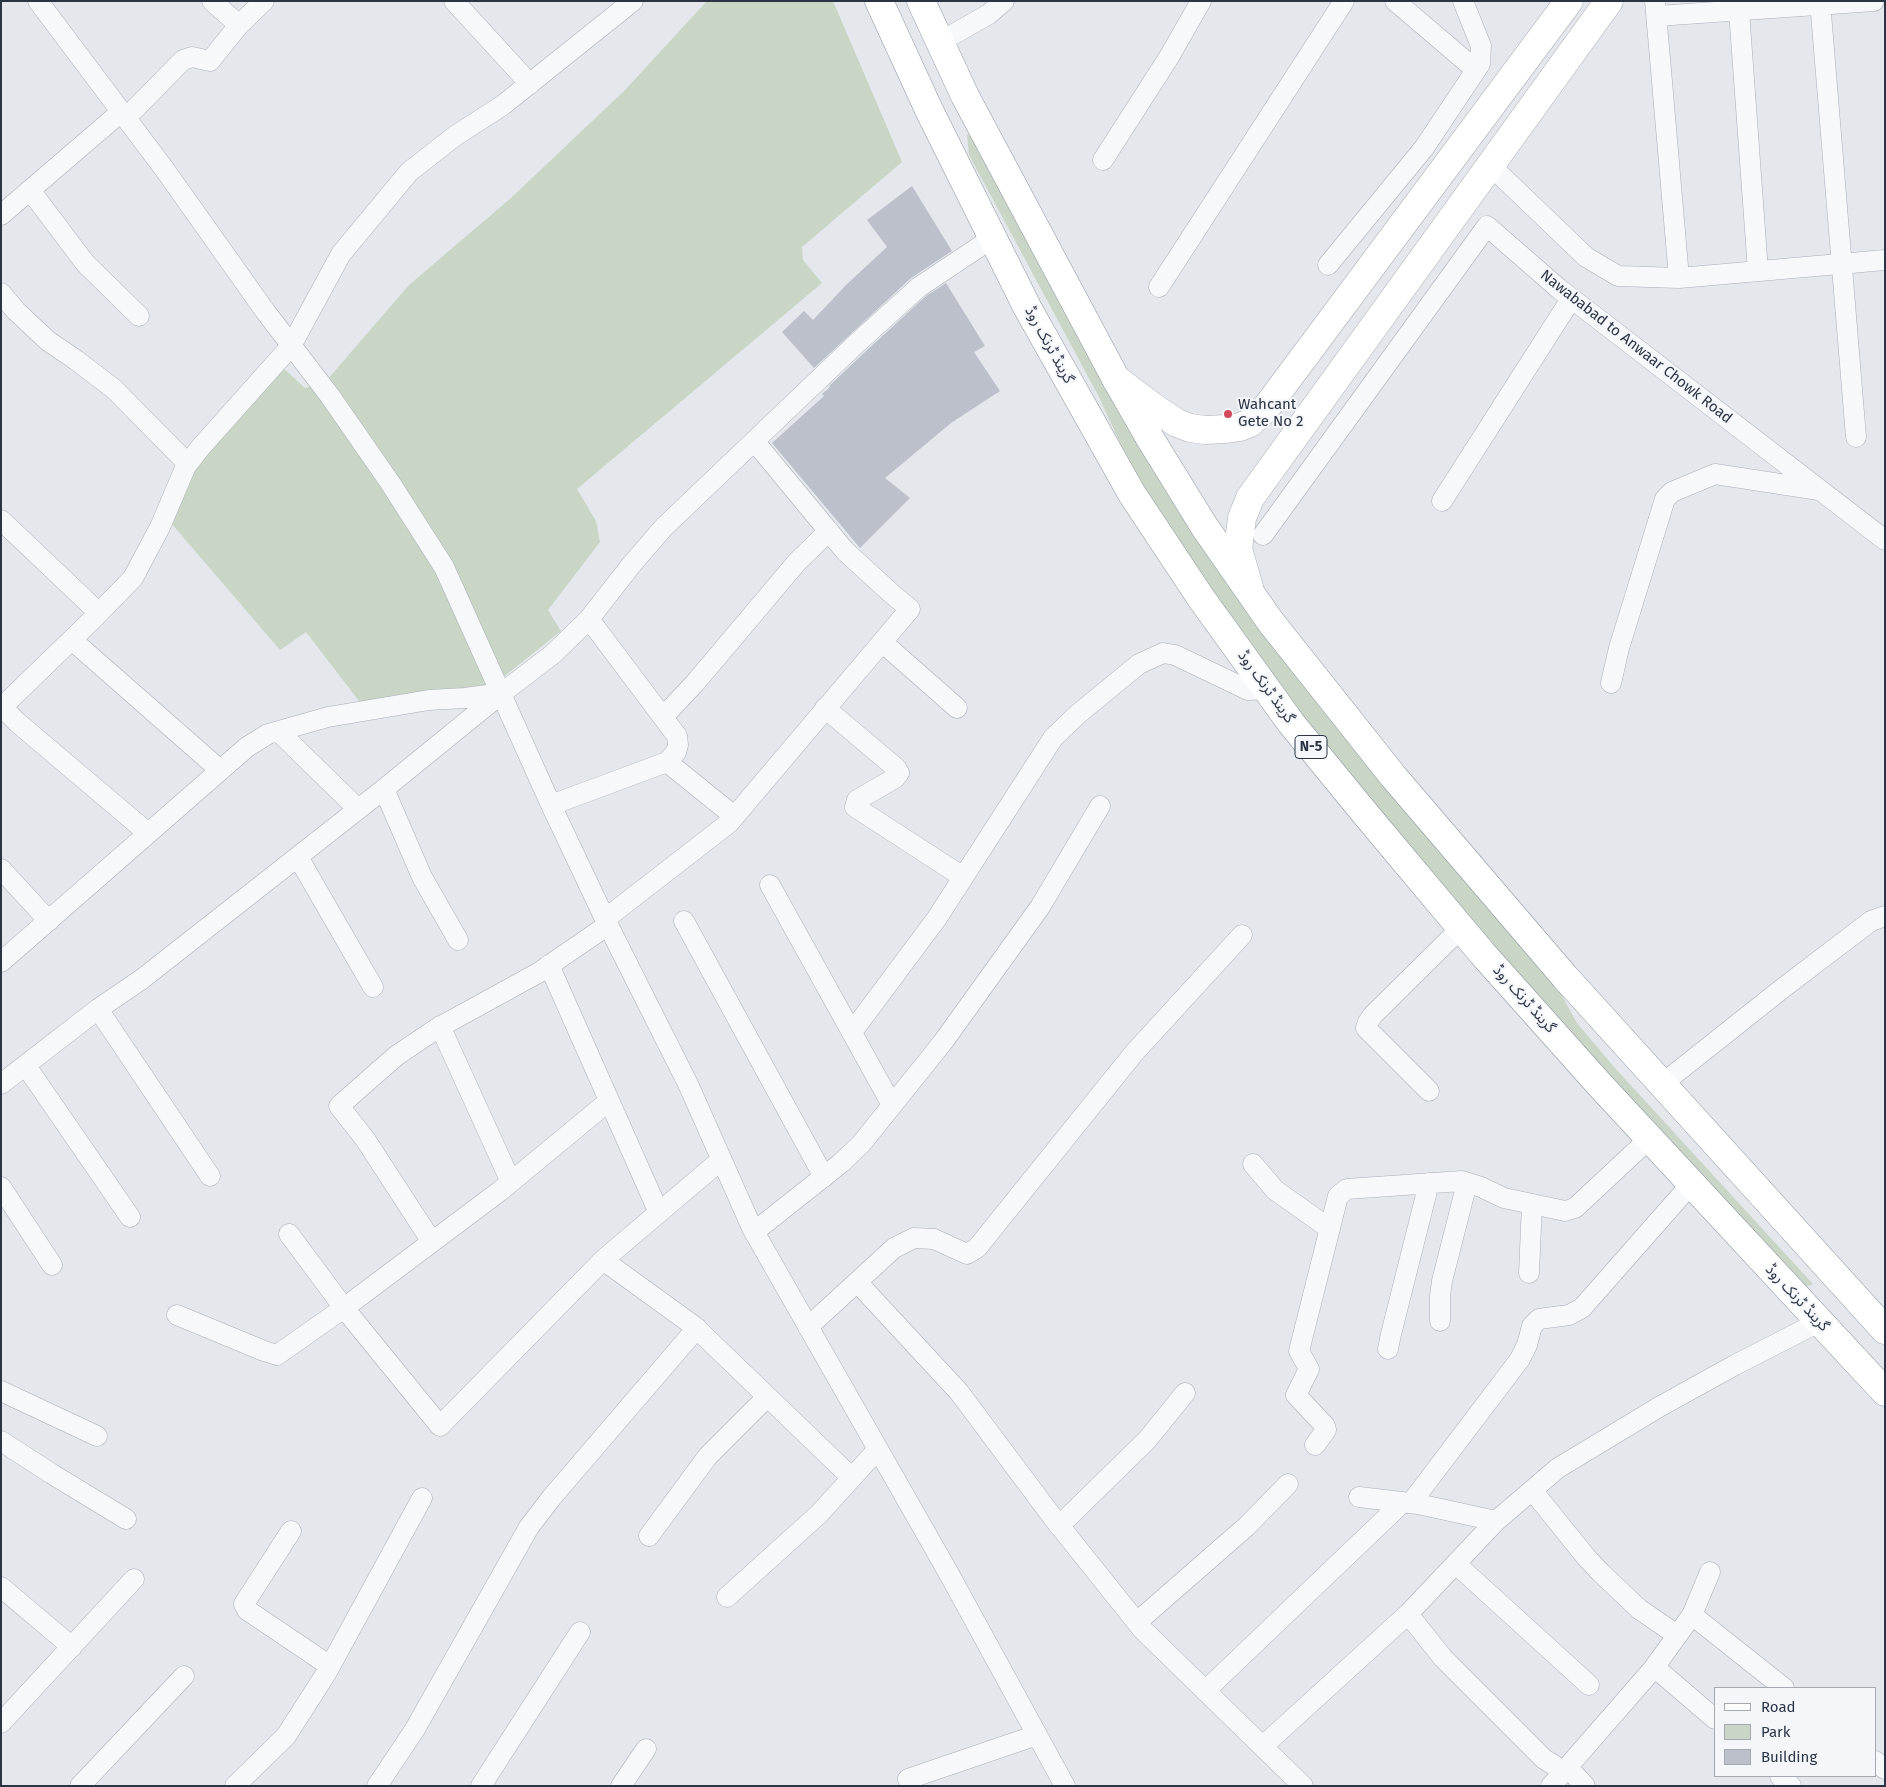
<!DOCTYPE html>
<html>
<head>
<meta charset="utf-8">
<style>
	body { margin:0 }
	#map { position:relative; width:1886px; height:1787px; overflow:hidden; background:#e4e7ec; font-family:"Fira Sans",sans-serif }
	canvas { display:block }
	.frame { position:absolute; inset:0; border:2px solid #2b3445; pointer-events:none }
	.legend { position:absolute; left:1714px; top:1687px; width:162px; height:90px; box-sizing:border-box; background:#f4f6f9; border:1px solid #a4a8b1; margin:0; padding:6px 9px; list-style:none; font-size:15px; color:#2b3445 }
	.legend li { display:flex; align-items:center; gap:10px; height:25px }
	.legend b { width:25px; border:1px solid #a4a8b1 }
</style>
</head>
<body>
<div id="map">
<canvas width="1886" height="1787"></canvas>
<div class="frame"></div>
<ul class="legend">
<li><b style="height:6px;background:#fff"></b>Road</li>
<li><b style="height:14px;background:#c9d6c5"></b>Park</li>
<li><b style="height:14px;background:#bbc0ca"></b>Building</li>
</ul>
</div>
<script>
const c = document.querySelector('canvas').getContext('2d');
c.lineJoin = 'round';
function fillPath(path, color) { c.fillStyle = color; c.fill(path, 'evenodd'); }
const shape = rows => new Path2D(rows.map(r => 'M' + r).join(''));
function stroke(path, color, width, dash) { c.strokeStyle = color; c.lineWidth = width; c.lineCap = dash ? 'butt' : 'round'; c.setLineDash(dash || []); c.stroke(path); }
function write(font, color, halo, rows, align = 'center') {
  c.font = font + ' "Fira Sans","Noto Sans Arabic",sans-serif'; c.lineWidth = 4; c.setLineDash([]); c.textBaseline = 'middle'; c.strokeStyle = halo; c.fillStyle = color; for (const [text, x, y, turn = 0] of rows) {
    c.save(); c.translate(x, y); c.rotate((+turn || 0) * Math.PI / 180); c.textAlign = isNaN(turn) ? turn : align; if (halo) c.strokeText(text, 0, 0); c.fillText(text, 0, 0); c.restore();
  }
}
fillPath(shape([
	[707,1,833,1,902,162,802,247,803,260,822,283,577,489,596,521,600,542,548,610,561,631,497,682,455,694,359,701,306,632,280,650,165,516,191,471,281,366,305,388,327,380,409,285,511,198,625,90],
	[976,133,1293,672,1426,835,1561,994,1577,1023,1614,1067,1813,1284,1801,1289,1557,1023,1291,709,1136,478,1099,397,969,155,967,135]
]), '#c9d6c5');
fillPath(shape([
	[912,186,952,251,911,278,814,368,782,332,804,311,813,320,846,285,887,247,867,220],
	[946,283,985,346,974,352,1000,391,951,423,885,478,910,498,860,548,772,443,824,396,822,394,830,387,829,386,865,352,926,296]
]), '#bbc0ca');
const street = shape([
	[38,1,165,170,265,311,330,396,391,484,444,567,551,805,605,919,688,1084,752,1228,948,1572,1065,1786],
	[212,1,239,25],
	[454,1,530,84],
	[1395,1,1476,70],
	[1655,1,1679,278],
	[1820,1,1856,437],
	[1739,11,1758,271],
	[1657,16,1874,1],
	[940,42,989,14,1004,1],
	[126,118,183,60,192,57,210,61,239,25,264,1],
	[1103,160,1169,57,1201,1],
	[1490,165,1586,257,1618,276,1679,278,1885,260],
	[30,190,85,263,139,316],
	[1,215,121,112],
	[1328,265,1424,148,1480,64,1481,46,1463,1],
	[1159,287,1344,1],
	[1,293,16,311,48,341,76,360,114,389,188,464],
	[1442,501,1571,299],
	[1,520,99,613],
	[1263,535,1487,226,1558,288,1885,540],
	[589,619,677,736,678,745,676,752,667,762,734,816],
	[72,640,220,770],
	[882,642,957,708],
	[1611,683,1619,648,1665,499,1672,492,1715,474,1819,490],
	[1,706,18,723,148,833],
	[1,708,92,620,133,578,160,527,186,466,200,448,291,346,341,254,409,172,455,136,503,105,633,1],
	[825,708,896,768,899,773,895,778,857,800,855,807,963,877],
	[663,717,695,683,797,562,829,531],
	[278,731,358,809],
	[384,789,422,877,458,940],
	[551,805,667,762],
	[298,857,373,987],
	[1,869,49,921],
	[770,885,892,1105],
	[605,919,729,823,910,609,892,594,845,551,755,442],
	[684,921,824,1177],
	[1,962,247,747,268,734,328,717,429,700,465,698,502,693],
	[549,965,659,1213],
	[98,1009,210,1176],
	[440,1026,511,1182],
	[852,1032,937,918,1053,738,1078,714,1139,664,1163,653,1175,655,1248,690,1267,689],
	[26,1066,130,1217],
	[1,1084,98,1009,142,979,384,789,502,693,553,654,589,619,632,564,664,527,857,343,919,287,994,237],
	[1662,1084,1783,988,1871,921,1885,916],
	[1429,1091,1366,1028,1368,1022,1373,1015,1461,928],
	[1253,1164,1275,1190,1330,1229],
	[1,1187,52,1265],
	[754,1232,841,1163,861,1144,943,1042,1040,907,1100,806],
	[289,1234,344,1308,440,1426,603,1260,721,1160],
	[432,1242,365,1139,339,1106,396,1056,436,1029,538,973,608,925],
	[603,1260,694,1326,852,1478],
	[1529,1273,1532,1204],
	[857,1282,959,1392,1054,1519,1142,1629,1303,1786],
	[177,1315,264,1351,277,1355,344,1308,500,1191,609,1101],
	[1440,1321,1440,1296,1442,1281,1467,1183],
	[808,1327,894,1248,914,1238,934,1239,967,1254,977,1248,1134,1053,1242,935],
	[1388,1349,1391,1334,1429,1183],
	[1,1391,97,1436],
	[1,1441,52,1474,126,1519],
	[1315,1445,1326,1430,1325,1426,1296,1395,1309,1369,1299,1351,1338,1196,1347,1189,1462,1181,1481,1187,1504,1198,1565,1211,1575,1208,1650,1138],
	[1532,1490,1586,1557,1601,1573,1639,1609,1677,1635],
	[1359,1497,1418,1504,1496,1521],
	[1411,1503,1520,1359,1527,1345,1532,1326,1539,1319,1569,1315,1582,1308,1692,1183],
	[1059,1526,1147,1440,1185,1393],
	[291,1531,244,1604,247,1610,330,1666],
	[649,1536,708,1456,767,1397],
	[1456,1564,1589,1685],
	[1,1587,72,1647],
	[727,1597,819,1514,878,1449],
	[1408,1614,1443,1658,1544,1759,1557,1767,1572,1772,1585,1786],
	[1692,1615,1784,1688],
	[1137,1622,1247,1526,1288,1484],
	[1659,1671,1715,1719],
	[1205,1691,1403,1502],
	[1,1723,134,1579],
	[1263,1746,1408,1614,1496,1521,1558,1468,1659,1407,1735,1365,1819,1322],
	[1875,1761,1885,1769],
	[1780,1776,1791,1786],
	[908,1779,1037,1735],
	[80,1786,184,1676],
	[235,1786,286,1736,327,1672,422,1498],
	[377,1786,415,1729,529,1527,552,1497,697,1328],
	[481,1786,580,1632],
	[621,1786,646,1749],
	[1551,1786,1653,1669,1692,1615,1710,1572]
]);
const secondary = shape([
	[1116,379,1153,407,1177,423,1190,428,1205,430,1226,429,1240,427,1250,423,1266,408,1569,1],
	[1249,587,1238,549,1242,518,1250,498,1609,1]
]);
const highway = shape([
	[879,1,929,110,1027,307,1132,494,1201,598,1291,723,1368,817,1482,953,1599,1084,1885,1392],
	[921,1,965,96,1116,379,1151,440,1204,526,1270,621,1393,776,1565,977,1885,1330]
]);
stroke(street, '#a9aeb7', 21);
stroke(secondary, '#a9aeb7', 29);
stroke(highway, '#8b94a3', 29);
stroke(street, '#f7f8fa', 20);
stroke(secondary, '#fff', 28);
stroke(highway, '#fff', 28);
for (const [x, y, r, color] of [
	[1228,414,5,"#d1495b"]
]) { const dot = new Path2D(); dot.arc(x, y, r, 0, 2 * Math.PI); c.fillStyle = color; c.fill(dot); stroke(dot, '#f4f6f9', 2); }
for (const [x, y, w] of [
	[1311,747,32]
]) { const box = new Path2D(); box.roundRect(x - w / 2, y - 11.5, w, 23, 4); c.fillStyle = '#f4f6f9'; c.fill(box); stroke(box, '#2b3445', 1); }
write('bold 14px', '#2b3445', null, [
	["N-5",1311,747]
]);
write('15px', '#2b3445', '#f4f6f9', [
	["گرینڈ ٹرنک روڈ",1049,345,61],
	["Nawababad to Anwaar Chowk Road",1636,347,38],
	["گرینڈ ٹرنک روڈ",1266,687,54],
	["گرینڈ ٹرنک روڈ",1524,999,48],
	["گرینڈ ٹرنک روڈ",1797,1298,47]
]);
write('15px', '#2b3445', '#f4f6f9', [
	["Wahcant",1238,405],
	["Gete No 2",1238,422]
], 'left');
</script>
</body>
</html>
